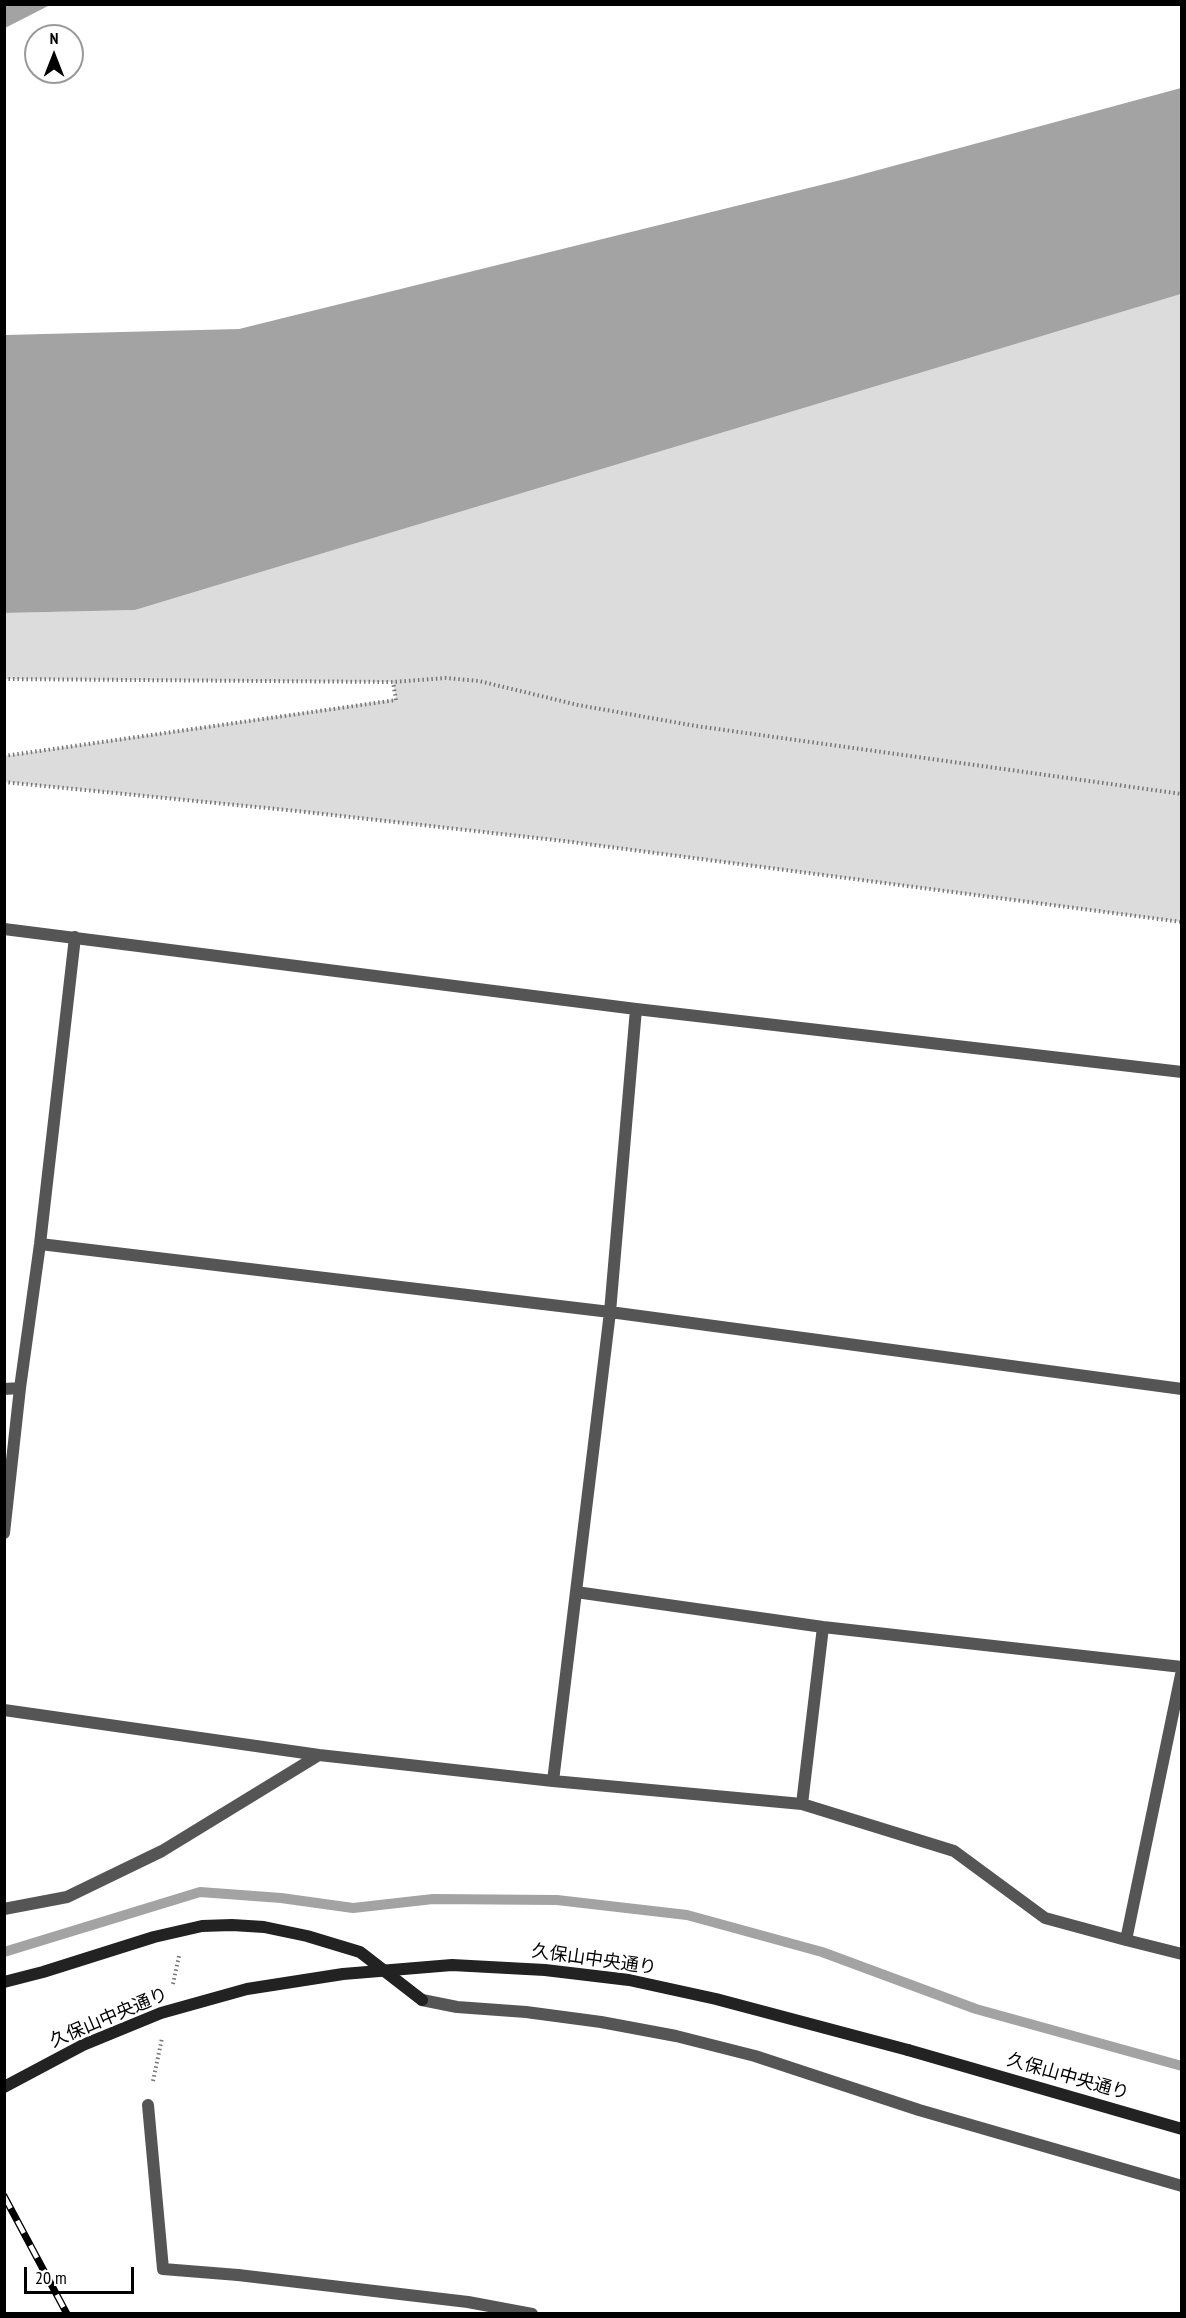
<!DOCTYPE html>
<html>
<head>
<meta charset="utf-8">
<style>
	body { margin:0 }
	#map { position:relative; width:1186px; height:2318px; overflow:hidden; background:#fff; font-family:"PT Sans Narrow",sans-serif }
	canvas { display:block }
	.frame { position:absolute; inset:0; border:6px solid #000; pointer-events:none }
	.north { position:absolute; left:24px; top:24px; width:60px; height:60px; box-sizing:border-box; background:#fff; border:2px solid #999; border-radius:50%; rotate:0deg; font-size:16px; font-weight:700; line-height:24px; text-align:center; color:#000 }
	.north::after { content:''; display:block; margin:auto; width:21px; height:27px; background:#000; clip-path:polygon(50% 0,100% 100%,50% 72%,0 100%) }
	.scale { position:absolute; left:24px; top:2267px; width:110px; height:27px; box-sizing:border-box; border:3px solid #000; border-top:0; padding-left:8px; font-size:18px; line-height:21px; white-space:nowrap; color:#000; -webkit-text-stroke:4px #fff; paint-order:stroke }
</style>
</head>
<body>
<div id="map">
<canvas width="1186" height="2318"></canvas>
<div class="frame"></div>
<div class="north">N</div>
<div class="scale">20 m</div>
</div>
<script>
const c = document.querySelector('canvas').getContext('2d');
c.lineJoin = 'round';
function fillPath(path, color) { c.fillStyle = color; c.fill(path, 'evenodd'); }
const shape = rows => new Path2D(rows.map(r => 'M' + r).join(''));
function stroke(path, color, width, dash) { c.strokeStyle = color; c.lineWidth = width; c.lineCap = dash ? 'butt' : 'round'; c.setLineDash(dash || []); c.stroke(path); }
function write(font, color, halo, rows, align = 'center') {
  c.font = font + ' "PT Sans Narrow","Noto Sans JP",sans-serif'; c.lineWidth = 5; c.setLineDash([]); c.textBaseline = 'middle'; c.strokeStyle = halo; c.fillStyle = color; for (const [text, x, y, turn = 0] of rows) {
    c.save(); c.translate(x, y); c.rotate((+turn || 0) * Math.PI / 180); c.textAlign = isNaN(turn) ? turn : align; if (halo) c.strokeText(text, 0, 0); c.fillText(text, 0, 0); c.restore();
  }
}
fillPath(shape([
	[1181,294,1181,922,564,841,297,811,5,782,4,756,396,699,393,682,5,679,5,613,135,610]
]), '#dcdcdc');
fillPath(shape([
	[5,4,50,4,50,5,5,28],
	[1181,88,1181,294,135,610,5,613,5,335,239,329,845,179]
]), '#a3a3a3');
stroke(shape([
	[4,1952,200,1892,281,1898,353,1908,433,1899,557,1900,687,1915,822,1952,976,2009,1182,2066]
]), '#a3a3a3', 10);
stroke(shape([
	[4,679,393,682,446,678,479,681,578,705,696,726,1182,794],
	[4,756,396,700,393,682],
	[4,782,297,811,564,841,1182,922],
	[173,1984,179,1956],
	[153,2081,162,2038]
]), '#777', 4, [1.5, 3]);
stroke(shape([
	[4,929,636,1009,1182,1072],
	[40,1244,610,1312,1182,1389],
	[4,1389,20,1388],
	[4,1533,20,1388,40,1244,75,937],
	[576,1592,823,1627,1182,1667],
	[4,1710,319,1755,553,1781,802,1804,954,1851,1045,1918,1126,1940,1182,1670],
	[553,1781,610,1312,636,1009],
	[802,1804,823,1627],
	[4,1909,67,1897,162,1851,319,1755],
	[1126,1940,1182,1954],
	[148,2105,163,2269,238,2275]
]), '#555', 12);
stroke(shape([
	[422,2000,457,2007,526,2012,601,2022,676,2036,755,2056,919,2110,1182,2186],
	[238,2275,468,2302,532,2314]
]), '#555', 12);
stroke(shape([
	[4,1982,43,1972,154,1937,202,1926,232,1925,264,1927,307,1936,360,1952,422,2000],
	[908,2050,1182,2129]
]), '#222', 12);
const rail = shape([
	[4,2196,67,2314]
]);
stroke(rail, '#000', 7);
stroke(rail, '#fff', 4.5, [14]);
stroke(shape([
	[4,2087,83,2045,161,2013,247,1989,343,1974,452,1965,545,1970,629,1980,716,1999,908,2050]
]), '#222', 12);
write('18px', '#000', '#fff', [
	["久保山中央通り",594,1960,8],
	["久保山中央通り",109,2018,-23],
	["久保山中央通り",1068,2077,16]
]);
</script>
</body>
</html>
